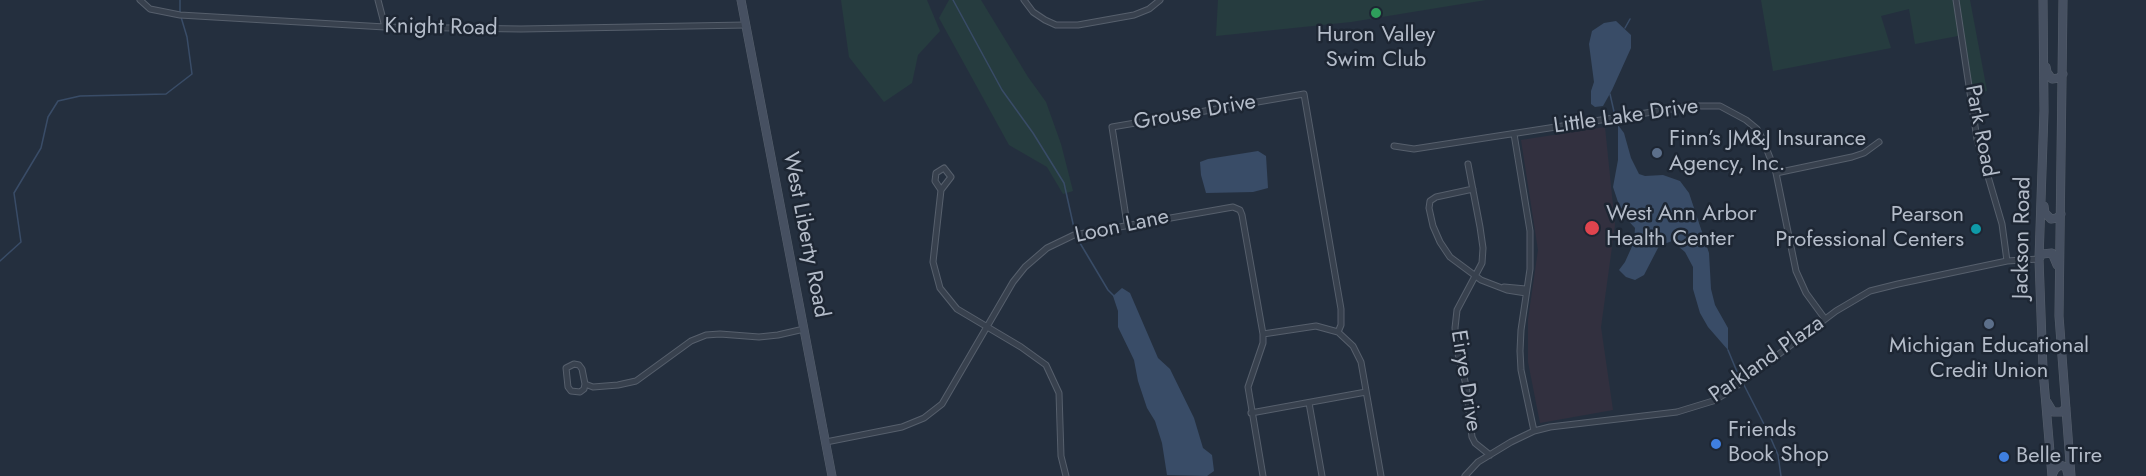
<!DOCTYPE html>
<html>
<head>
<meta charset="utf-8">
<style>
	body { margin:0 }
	canvas { display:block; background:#242f3e }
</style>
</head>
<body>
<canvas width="2146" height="476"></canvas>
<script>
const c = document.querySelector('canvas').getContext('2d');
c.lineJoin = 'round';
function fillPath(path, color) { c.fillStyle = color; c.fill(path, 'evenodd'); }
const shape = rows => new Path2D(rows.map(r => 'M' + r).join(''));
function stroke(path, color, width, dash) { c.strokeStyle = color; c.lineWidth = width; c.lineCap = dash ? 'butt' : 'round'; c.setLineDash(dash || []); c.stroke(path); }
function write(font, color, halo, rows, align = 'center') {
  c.font = font + ' Jost,sans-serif'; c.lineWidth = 5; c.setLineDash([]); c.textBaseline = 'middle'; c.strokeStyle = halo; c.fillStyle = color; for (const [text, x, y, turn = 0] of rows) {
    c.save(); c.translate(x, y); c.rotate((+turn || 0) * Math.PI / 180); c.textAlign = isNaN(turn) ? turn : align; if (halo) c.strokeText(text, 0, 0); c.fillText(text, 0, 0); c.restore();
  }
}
fillPath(shape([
	[1605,127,1615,225,1601,327,1613,410,1540,423,1528,362,1528,319,1538,250,1521,140]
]), '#32303f');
fillPath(shape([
	[841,0,927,0,940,31,918,55,912,83,884,102,849,57],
	[949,0,981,0,1028,77,1046,102,1061,144,1073,191,1063,194,1047,167,1009,145,939,18],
	[1218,0,1486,0,1351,22,1216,36],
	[1761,0,1970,0,1987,91,1979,93,1981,115,1976,115,1958,36,1915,44,1909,9,1881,16,1891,48,1773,71]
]), '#263c3f');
fillPath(shape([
	[1616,21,1631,35,1631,48,1612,90,1603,106,1595,107,1591,104,1591,91,1594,82,1589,44,1592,31,1604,23],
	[1618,125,1624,133,1631,158,1639,174,1645,176,1663,175,1680,181,1689,193,1709,253,1711,289,1715,305,1728,328,1728,350,1708,327,1700,313,1693,289,1693,267,1685,252,1672,241,1659,246,1644,275,1635,280,1626,277,1619,270,1625,262,1634,242,1635,228,1622,214,1613,187,1618,160],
	[1258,151,1266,156,1268,188,1253,192,1206,193,1201,175,1200,162,1208,159],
	[1122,288,1130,293,1158,358,1170,369,1194,418,1203,448,1212,455,1214,471,1207,476,1167,475,1162,443,1155,421,1147,408,1138,381,1134,360,1118,327,1118,311,1113,296]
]), '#394c67');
stroke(shape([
	[180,0,180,12],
	[953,0,1002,90,1033,133,1064,183,1074,228],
	[1625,28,1630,19],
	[1610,94,1615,116],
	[1077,238,1108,290,1114,296],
	[0,261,21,242,14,193,41,148,48,117,58,101,80,96,166,94,192,74,187,37,181,17],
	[1728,350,1740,379],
	[1743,383,1769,434,1778,455,1781,476]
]), '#394c67', 1.5);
const street = shape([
	[140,0,150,9,180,15,385,27,521,29,746,25],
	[378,0,385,27],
	[1024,0,1033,12,1045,20,1056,25,1078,25,1134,15,1149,9,1160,0],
	[1956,0,1977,139,2002,224,2007,261],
	[1514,134,1530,231,1530,269,1521,330,1520,351,1521,370,1534,431],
	[1394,146,1414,149,1691,106,1720,106,1746,120,1757,129,1763,140,1776,173,1796,271,1806,293,1825,319],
	[1468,164,1480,227,1483,248,1482,263,1457,310,1455,328,1457,350,1466,385,1472,437,1475,443,1490,455],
	[1776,173,1852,157,1864,153,1879,142],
	[1473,189,1436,197,1430,201,1429,208,1433,226,1440,242,1450,257,1481,280,1507,290,1526,293],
	[941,190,935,181,936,173,944,168,951,177,941,190,933,262,940,288,957,309,1021,347,1046,365,1059,393,1061,456,1066,476],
	[1127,224,1112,127,1304,94,1341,309,1341,325,1338,332],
	[1504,287,1526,289],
	[1263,334,1316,326,1338,332,1353,346,1361,362,1381,476],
	[585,384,584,389,580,392,571,391,568,387,566,368,574,364,579,365,582,369,585,384,593,387,618,385,636,381,691,341,706,335,720,334,759,337,778,335,804,329],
	[1309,403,1322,476],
	[1251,413,1366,392],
	[826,442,902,427,924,418,942,404,1013,282,1025,267,1047,248,1074,235,1233,207,1240,210,1242,215,1263,334,1263,343,1248,387,1263,476],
	[1465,476,1478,462,1511,442,1534,431,1550,427,1677,412,1713,401,1730,391,1836,311,1870,291,1898,284,2007,261,2039,259]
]);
const secondary = shape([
	[741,0,832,476],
	[2043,0,2044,111,2039,259,2043,370,2052,476],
	[2063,0,2059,316,2071,476],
	[2046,67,2047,72,2052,79,2059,78,2063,74],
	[2044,206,2045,213,2051,219,2057,218,2061,214],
	[2039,259,2042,254,2052,253,2057,265],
	[2047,402,2053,412,2061,412,2066,408],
	[2052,475,2055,469,2060,465,2066,467,2068,475]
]);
stroke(street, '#565f6c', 7);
stroke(secondary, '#565f6c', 9);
stroke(street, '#38414e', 5);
stroke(secondary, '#465061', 8);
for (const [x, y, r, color] of [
	[1376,13,6,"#2e9e5b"],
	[1657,153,6,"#5c6f8a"],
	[1592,228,8,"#e0444e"],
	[1976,229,6,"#0f9aa8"],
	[1989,324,6,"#5c6f8a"],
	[1716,444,6,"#3f7fe0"],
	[2004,457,6,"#3f7fe0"]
]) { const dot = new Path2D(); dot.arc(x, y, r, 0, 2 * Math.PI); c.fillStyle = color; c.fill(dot); stroke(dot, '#1d2633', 2); }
write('22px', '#b4bcc9', '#1d2633', [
	["Knight Road",441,28,1],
	["Grouse Drive",1195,113,-10],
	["Little Lake Drive",1626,117,-8],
	["Park Road",1980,131,79],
	["Loon Lane",1122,227,-12],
	["West Liberty Road",805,235,79],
	["Jackson Road",2023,238,-89],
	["Parkland Plaza",1767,360,-35],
	["Eirye Drive",1465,381,81]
]);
write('22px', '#b4bcc9', '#1d2633', [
	["Huron Valley",1376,36,"center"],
	["Swim Club",1376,61,"center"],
	["Finn’s JM&J Insurance",1669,140],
	["Agency, Inc.",1669,165],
	["West Ann Arbor",1606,215],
	["Health Center",1606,240],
	["Pearson",1964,216,"right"],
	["Professional Centers",1964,241,"right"],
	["Michigan Educational",1989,347,"center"],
	["Credit Union",1989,372,"center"],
	["Friends",1728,431],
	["Book Shop",1728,456],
	["Belle Tire",2016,457]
], 'left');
</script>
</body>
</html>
